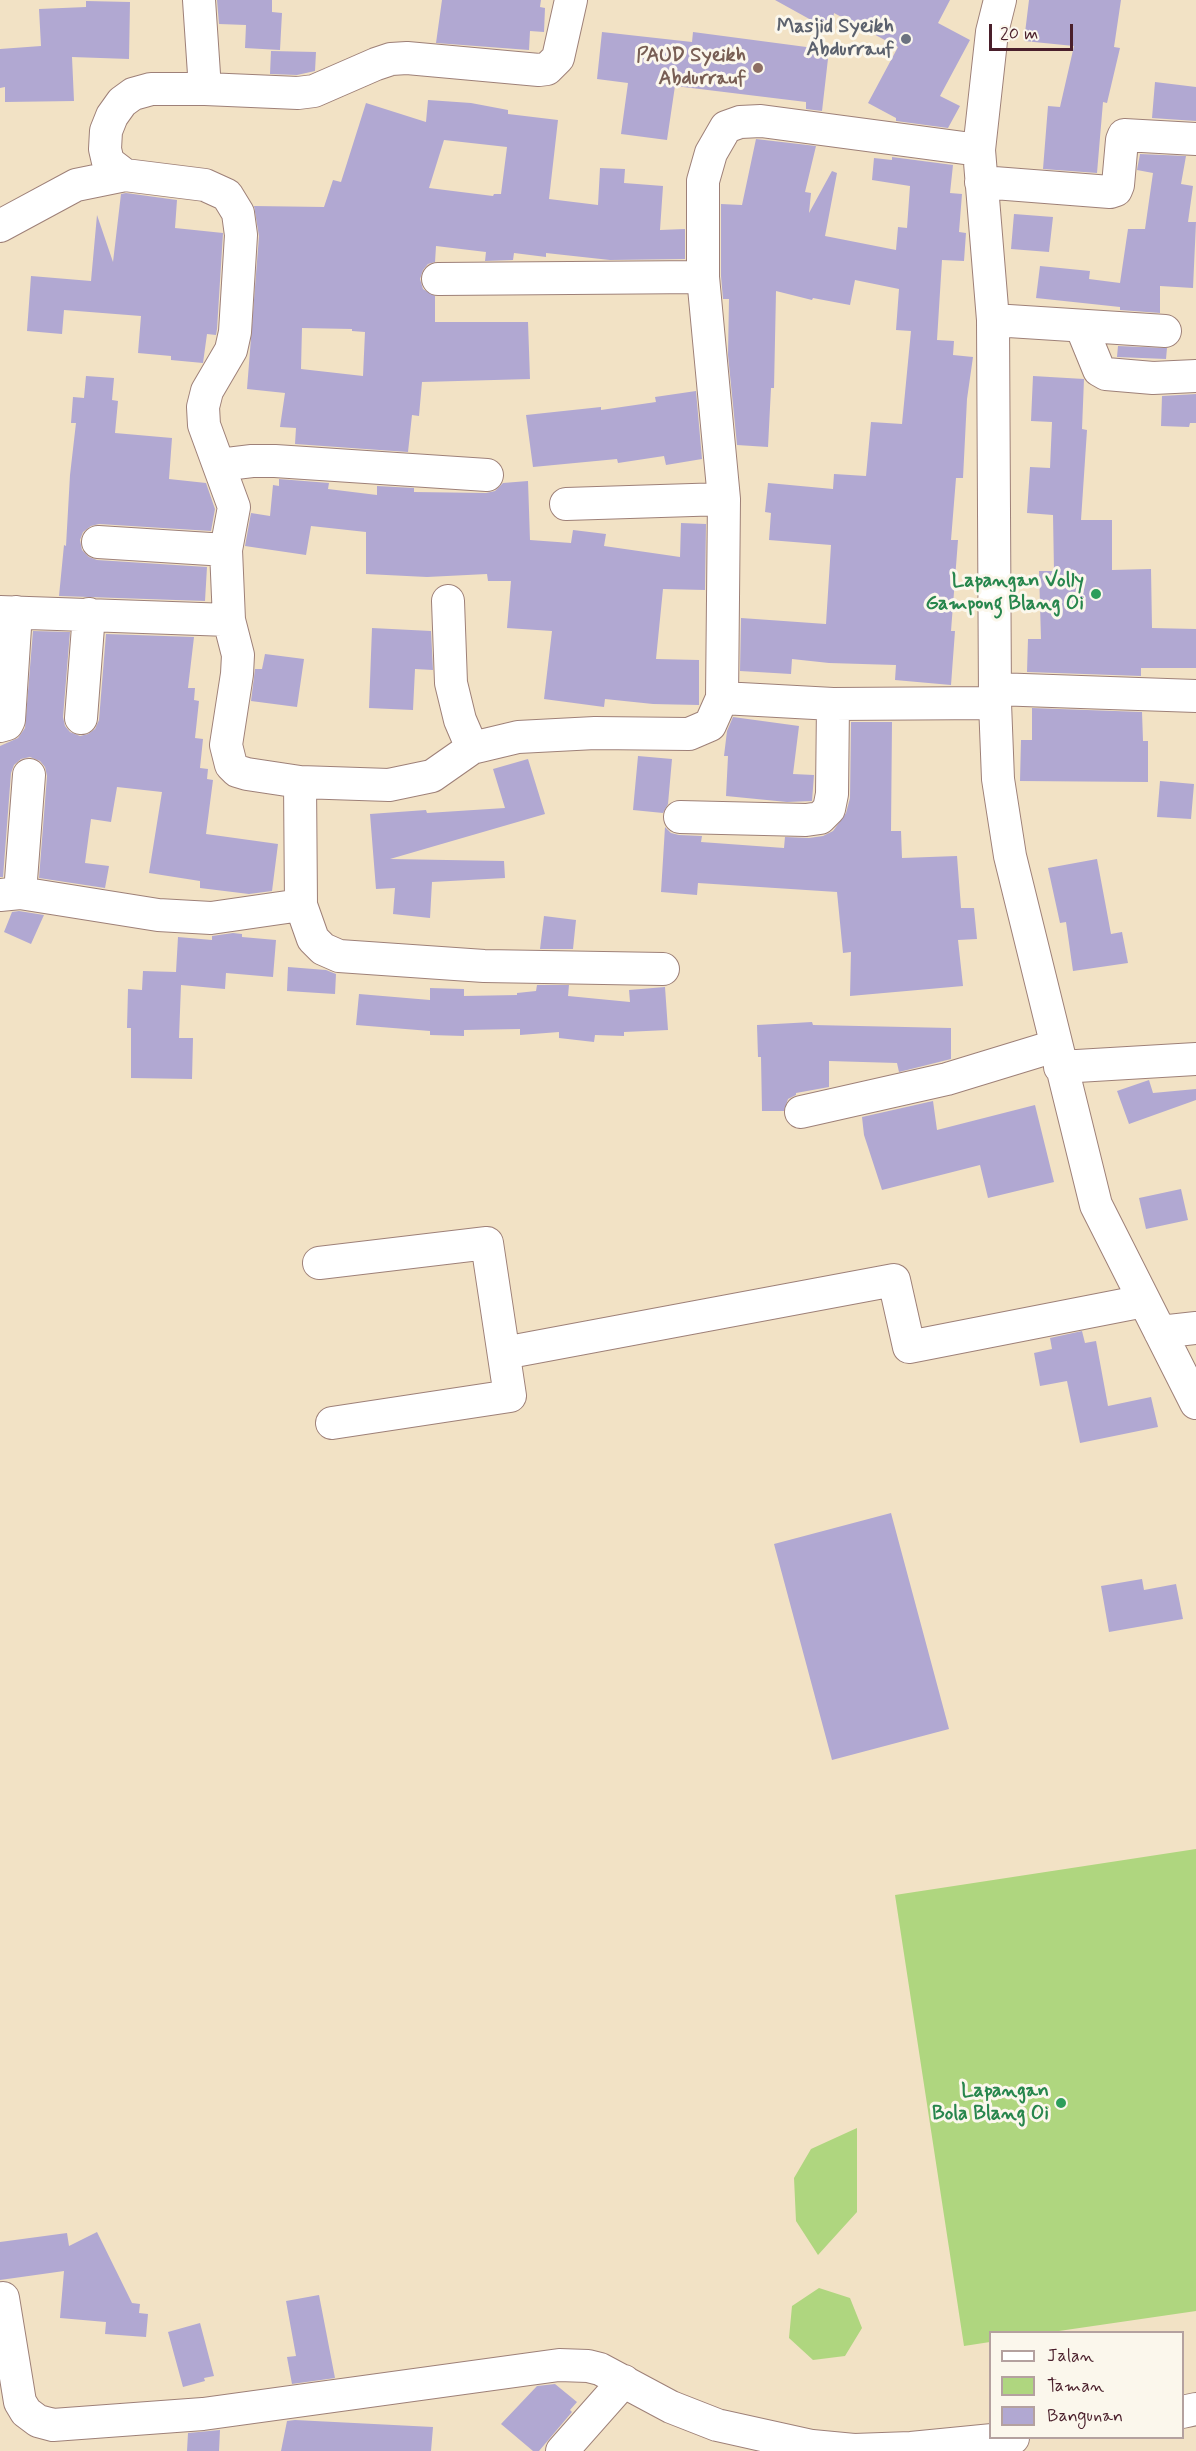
<!DOCTYPE html>
<html>
<head>
<meta charset="utf-8">
<style>
	body { margin:0 }
	#map { position:relative; width:1196px; height:2451px; overflow:hidden; background:#f2e2c5; font-family:Mynerve,sans-serif }
	canvas { display:block }
	.legend { position:absolute; left:989px; top:2331px; width:195px; height:108px; box-sizing:border-box; background:#fbf7ec; border:2px solid #b4a19f; margin:0; padding:8px 10px; list-style:none; font-size:18px; color:#4a1f2b }
	.legend li { display:flex; align-items:center; gap:12px; height:30px }
	.legend b { width:30px; border:2px solid #b4a19f }
	.scale { position:absolute; left:989px; top:24px; width:84px; height:27px; box-sizing:border-box; border:3px solid #4a1f2b; border-top:0; padding-left:8px; font-size:18px; line-height:21px; white-space:nowrap; color:#4a1f2b; -webkit-text-stroke:4px #fbf7ec; paint-order:stroke }
</style>
</head>
<body>
<div id="map">
<canvas width="1196" height="2451"></canvas>
<ul class="legend">
<li><b style="height:8px;background:#fff"></b>Jalan</li>
<li><b style="height:16px;background:#afd67f"></b>Taman</li>
<li><b style="height:16px;background:#b1a8d2"></b>Bangunan</li>
</ul>
<div class="scale">20 m</div>
</div>
<script>
const c = document.querySelector('canvas').getContext('2d');
c.lineJoin = 'round';
function fillPath(path, color) { c.fillStyle = color; c.fill(path, 'evenodd'); }
const shape = rows => new Path2D(rows.map(r => 'M' + r).join(''));
function stroke(path, color, width, dash) { c.strokeStyle = color; c.lineWidth = width; c.lineCap = dash ? 'butt' : 'round'; c.setLineDash(dash || []); c.stroke(path); }
function write(font, color, halo, rows, align = 'center') {
  c.font = font + ' Mynerve,sans-serif'; c.lineWidth = 6; c.setLineDash([]); c.textBaseline = 'middle'; c.strokeStyle = halo; c.fillStyle = color; for (const [text, x, y, turn = 0] of rows) {
    c.save(); c.translate(x, y); c.rotate((+turn || 0) * Math.PI / 180); c.textAlign = isNaN(turn) ? turn : align; if (halo) c.strokeText(text, 0, 0); c.fillText(text, 0, 0); c.restore();
  }
}
fillPath(shape([
	[1196,1849,1196,2311,1052,2332,990,2332,990,2342,964,2346,895,1895],
	[857,2128,857,2212,818,2255,796,2221,794,2178,811,2149],
	[819,2288,850,2298,862,2328,845,2356,813,2360,789,2338,792,2306]
]), '#afd67f');
fillPath(shape([
	[217,0,272,0,272,12,282,13,280,50,245,48,246,25,219,24],
	[442,0,541,0,540,7,545,8,544,32,530,31,529,50,436,43],
	[775,0,950,0,938,23,970,40,940,96,960,106,948,128,896,121,896,118,868,103,898,47,834,13,831,31],
	[1029,0,1121,0,1114,47,1120,48,1107,103,1103,102,1097,173,1043,169,1048,106,1060,107,1074,46,1024,41],
	[86,1,130,2,129,59,72,57,74,101,5,102,5,87,0,88,0,49,41,46,39,9,86,7],
	[602,32,692,42,693,32,829,50,822,111,806,109,806,102,675,86,667,140,621,134,628,83,597,79],
	[271,51,316,52,315,71,297,75,270,74],
	[1155,82,1196,87,1196,121,1152,118],
	[428,100,471,103,508,110,508,114,558,120,549,199,598,205,600,168,625,169,624,183,663,186,660,230,685,229,685,259,610,260,546,253,546,257,514,253,513,260,485,261,486,252,436,246,435,262,428,264,423,270,420,279,423,289,435,296,435,322,528,322,530,379,422,382,419,416,412,415,408,452,295,444,296,428,280,427,285,393,247,389,259,236,254,206,324,207,333,180,341,182,366,103,426,122],
	[444,140,507,147,501,194,494,194,493,196,429,188],
	[302,328,352,329,352,331,365,332,363,376,301,369],
	[756,139,816,146,805,192,811,193,809,213,832,171,837,173,825,236,896,250,898,227,907,228,910,186,872,180,874,158,892,160,892,157,953,165,950,193,962,194,959,232,966,233,964,261,942,260,937,340,954,341,953,355,973,357,967,399,963,478,956,478,951,540,958,540,951,631,955,631,951,685,895,680,896,665,829,663,792,659,791,674,740,671,741,618,826,624,831,545,769,540,771,513,765,512,768,483,833,489,834,474,866,476,871,422,902,424,911,331,896,330,899,289,855,280,850,305,813,298,812,300,776,291,774,388,771,388,768,447,737,445,728,355,729,299,723,299,721,276,721,204,742,205],
	[1140,154,1186,156,1181,184,1193,186,1188,222,1196,222,1193,288,1160,286,1160,313,1120,310,1120,307,1036,298,1040,266,1090,271,1089,279,1120,283,1128,229,1145,229,1153,173,1137,170],
	[126,193,177,200,175,228,223,233,217,329,216,335,207,334,203,363,171,360,171,356,138,353,141,316,64,310,62,334,27,331,31,276,91,281,97,215,113,262,121,194],
	[1014,214,1053,217,1049,252,1011,249],
	[1118,346,1167,348,1166,359,1117,357],
	[86,376,114,378,112,400,118,401,115,433,172,438,169,479,206,483,215,509,211,531,99,524,91,526,83,532,80,540,82,550,89,557,97,560,207,567,205,601,59,596,64,545,66,546,70,475,76,423,71,423,73,397,84,398],
	[1033,376,1084,379,1082,429,1087,430,1081,520,1112,520,1112,570,1151,569,1152,628,1196,629,1196,668,1141,668,1141,676,1027,672,1028,639,1041,639,1039,571,1054,571,1053,515,1027,513,1030,467,1050,468,1052,422,1031,421],
	[696,391,702,459,666,465,664,456,618,463,617,459,533,467,526,415,601,407,601,410,656,402,655,397],
	[1196,394,1196,423,1190,423,1189,427,1161,426,1162,396],
	[279,479,329,483,328,489,377,495,377,486,414,488,414,492,486,493,495,491,503,483,528,481,530,540,571,543,573,530,606,534,604,546,680,557,681,523,706,524,705,590,663,589,656,659,699,660,699,705,653,704,605,699,604,707,544,699,552,631,507,628,511,581,488,581,487,574,427,577,366,574,366,532,311,526,306,555,245,546,251,513,270,516,273,485,279,486],
	[372,628,431,631,433,670,415,669,413,710,369,708],
	[33,631,70,632,63,717,65,726,70,732,80,736,88,734,95,729,99,720,106,634,194,637,188,688,195,688,194,700,199,701,195,738,203,739,200,768,208,769,207,779,213,780,206,834,278,844,272,891,249,894,200,888,200,881,149,873,162,792,117,787,111,822,91,819,85,863,109,866,105,888,39,878,47,776,45,767,40,761,30,757,21,759,14,765,11,773,3,877,0,877,0,746,18,738,25,728],
	[265,654,304,659,297,707,251,701,255,669,262,669],
	[1032,708,1142,712,1143,741,1148,741,1148,782,1020,781,1021,740,1032,740],
	[733,717,799,726,793,774,814,775,812,801,787,802,726,796,728,756,724,756,727,731],
	[851,722,892,722,891,831,901,831,902,858,957,856,961,908,974,908,977,939,958,940,963,986,850,996,851,952,843,953,837,892,698,883,697,895,661,892,665,827,671,833,679,835,702,836,701,842,784,848,785,837,809,838,823,836,833,831,846,813,850,798],
	[638,756,672,759,668,804,663,813,633,810],
	[528,759,545,814,390,859,504,861,505,878,432,882,430,918,393,914,395,888,376,889,370,814,426,810,427,813,505,808,493,769],
	[1160,781,1194,784,1191,819,1157,817],
	[1097,859,1111,934,1122,932,1128,963,1073,971,1066,922,1060,923,1048,868],
	[19,911,44,915,31,944,4,932,12,912],
	[544,916,576,920,573,949,540,949],
	[233,933,242,934,242,937,276,940,273,977,226,973,225,989,181,985,179,1038,193,1038,192,1079,131,1078,131,1028,127,1028,128,989,142,990,143,971,176,972,178,937,212,940,212,936],
	[288,967,326,970,336,974,335,994,287,991],
	[537,985,569,985,568,996,630,1002,629,990,665,987,668,1030,624,1032,624,1036,595,1035,594,1042,559,1038,559,1032,520,1035,520,1029,464,1030,464,1036,430,1035,430,1031,356,1025,359,994,430,1000,430,988,464,989,464,996,517,995,517,993,536,991],
	[812,1022,813,1025,951,1028,951,1059,899,1072,897,1063,829,1061,829,1087,796,1093,796,1095,788,1099,784,1111,762,1111,761,1057,758,1057,757,1025],
	[1149,1080,1153,1093,1196,1089,1196,1100,1129,1124,1117,1091],
	[933,1101,937,1130,1035,1105,1054,1182,988,1198,980,1165,882,1190,864,1135,862,1117],
	[1181,1189,1188,1220,1146,1229,1139,1198],
	[1082,1331,1085,1343,1096,1341,1108,1406,1151,1397,1158,1427,1080,1443,1067,1381,1040,1386,1034,1353,1052,1349,1050,1338],
	[891,1513,949,1729,832,1760,774,1544],
	[1142,1579,1144,1590,1176,1584,1183,1619,1109,1632,1101,1586],
	[97,2232,132,2303,140,2304,139,2313,148,2314,146,2337,105,2334,106,2322,60,2318,64,2271,0,2280,0,2242,67,2233,69,2246],
	[319,2295,335,2378,292,2384,287,2357,296,2356,286,2301],
	[200,2323,214,2376,204,2378,205,2381,183,2387,168,2332],
	[555,2384,577,2402,570,2410,572,2412,539,2451,533,2451,501,2424,537,2386],
	[295,2420,433,2427,431,2451,281,2451,287,2421],
	[220,2430,219,2451,187,2451,188,2433]
]), '#b1a8d2');
const street = shape([
	[199,0,205,89],
	[1000,0,992,32,979,150,993,320,995,703,998,779,1010,856,1096,1205,1196,1403],
	[125,175,108,162,105,149,106,131,112,116,122,102,133,94,151,89,205,89,298,93,314,91,376,64,391,59,407,58,539,70,547,69,558,58,571,0],
	[981,182,1110,192,1116,190,1118,185,1122,140,1124,135,1196,139],
	[0,226,76,185,125,175,205,185,227,195,238,213,241,235,235,332,231,350,207,391,203,407,204,425,234,507,226,550,229,620,238,655,237,674,226,745,231,765,237,771,247,774,300,782,389,785,432,776,472,748,518,737,595,733,689,734,710,725,722,698,833,704,995,703],
	[438,279,703,277],
	[993,320,1165,331],
	[1081,326,1099,370,1106,374,1153,378,1196,376],
	[219,465,252,461,275,461,487,475],
	[566,504,724,499],
	[98,542,226,550],
	[448,601,451,683,460,720,472,748],
	[0,612,229,620],
	[995,689,1196,696],
	[722,698,724,499,703,277,703,181,711,153,726,127,740,122,761,121,979,150],
	[81,718,89,614],
	[0,726,7,724,9,720,16,612],
	[300,782,301,905,313,939,323,949,339,956,484,966,663,969],
	[680,817,806,820,820,818,829,809,832,794,833,704],
	[20,893,29,775],
	[0,895,20,893,158,915,211,918,301,905],
	[1060,1067,1196,1059],
	[801,1112,947,1079,1055,1046],
	[319,1263,487,1243,510,1396,332,1423],
	[1160,1332,1196,1328],
	[504,1353,894,1280,909,1347,1144,1301],
	[3,2298,20,2402,26,2412,38,2421,53,2425,203,2414,559,2365,588,2366,600,2369,671,2407,717,2425,812,2446,854,2450,911,2448,1013,2438],
	[1182,2412,1196,2409],
	[562,2451,624,2381]
]);
stroke(street, '#9e8078', 34);
stroke(street, '#fff', 32);
for (const [x, y, r, color] of [
	[906,39,6,"#6b7280"],
	[758,68,6,"#8d6e63"],
	[1096,594,6,"#2e9e5b"],
	[1061,2103,6,"#2e9e5b"]
]) { const dot = new Path2D(); dot.arc(x, y, r, 0, 2 * Math.PI); c.fillStyle = color; c.fill(dot); stroke(dot, '#fbf7ec', 2); }
write('bold 20px', '#5b616d', '#fbf7ec', [
	["Masjid Syeikh",894,28],
	["Abdurrauf",894,51]
], 'right');
write('bold 20px', '#785e54', '#fbf7ec', [
	["PAUD Syeikh",746,57],
	["Abdurrauf",746,80]
], 'right');
write('bold 20px', '#27864d', '#fbf7ec', [
	["Lapangan Volly",1084,582],
	["Gampong Blang Oi",1084,605],
	["Lapangan",1049,2092],
	["Bola Blang Oi",1049,2115]
], 'right');
</script>
</body>
</html>
